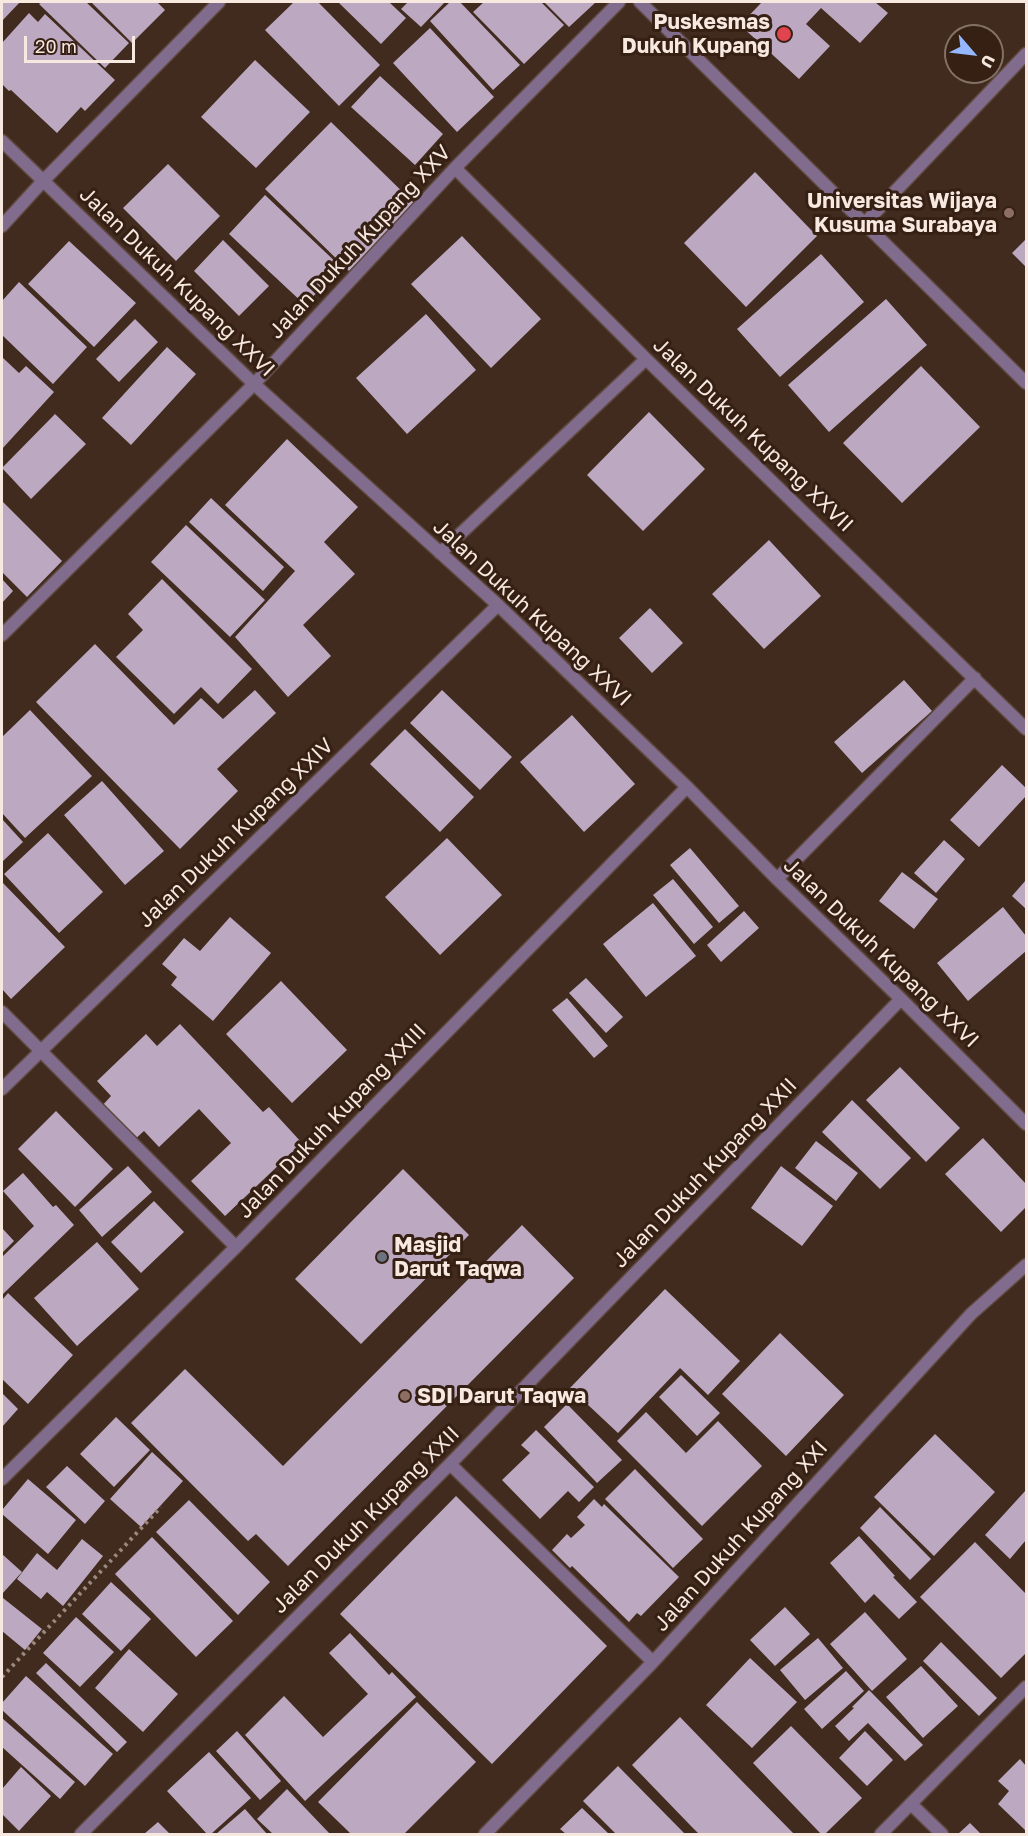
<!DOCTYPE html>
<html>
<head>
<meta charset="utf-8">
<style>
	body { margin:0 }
	#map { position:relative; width:1028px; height:1836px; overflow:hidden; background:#412a1e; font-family:"Golos Text",sans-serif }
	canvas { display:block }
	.frame { position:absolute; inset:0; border:3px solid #f7e8e0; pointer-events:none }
	.north { position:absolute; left:944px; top:24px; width:60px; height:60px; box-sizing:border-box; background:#362014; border:2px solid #837066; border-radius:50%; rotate:118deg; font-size:16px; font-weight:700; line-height:24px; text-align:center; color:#f7e8e0 }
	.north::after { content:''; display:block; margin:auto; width:21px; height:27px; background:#94b7fd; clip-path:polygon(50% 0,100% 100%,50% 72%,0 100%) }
	.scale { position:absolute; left:24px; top:36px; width:111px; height:27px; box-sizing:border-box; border:3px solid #f7e8e0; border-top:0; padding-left:8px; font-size:18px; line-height:21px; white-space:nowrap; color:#f7e8e0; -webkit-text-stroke:4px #362014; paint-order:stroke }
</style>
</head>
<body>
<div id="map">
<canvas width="1028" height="1836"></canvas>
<div class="frame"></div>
<div class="north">U</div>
<div class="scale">20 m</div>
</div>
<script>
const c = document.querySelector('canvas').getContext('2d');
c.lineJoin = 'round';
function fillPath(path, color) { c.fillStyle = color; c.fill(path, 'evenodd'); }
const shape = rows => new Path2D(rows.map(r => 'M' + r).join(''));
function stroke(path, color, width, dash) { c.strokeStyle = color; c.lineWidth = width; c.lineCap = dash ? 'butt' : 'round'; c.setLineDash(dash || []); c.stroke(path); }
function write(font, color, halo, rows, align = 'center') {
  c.font = font + ' "Golos Text",sans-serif'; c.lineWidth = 6; c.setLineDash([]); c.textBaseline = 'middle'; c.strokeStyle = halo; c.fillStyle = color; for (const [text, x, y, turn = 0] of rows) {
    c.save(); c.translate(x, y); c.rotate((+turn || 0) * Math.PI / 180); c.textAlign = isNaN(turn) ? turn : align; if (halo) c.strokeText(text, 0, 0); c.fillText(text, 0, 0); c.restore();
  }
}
fillPath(shape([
	[2,2,20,2,2,21],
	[42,2,86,2,129,43,105,68,39,4],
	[91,2,157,2,165,10,132,43],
	[294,2,318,2,380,65,339,106,265,30],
	[338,2,389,2,406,18,381,44],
	[408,2,445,2,421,27,401,9],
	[450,2,460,2,520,65,493,90,430,21],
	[484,2,541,2,564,25,524,64,473,12],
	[544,2,596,2,569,27],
	[762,2,875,2,888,13,860,43,821,8,806,24,830,46,799,79,740,25],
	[29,13,38,22,45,14,115,80,85,111,81,107,57,133,11,90,9,91,2,84,2,43],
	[430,28,494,97,457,132,393,63],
	[255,60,310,112,256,168,201,117],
	[380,76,443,134,415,165,351,107],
	[331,122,415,204,349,271,265,189],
	[168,164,220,216,176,261,123,208],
	[755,172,817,236,746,307,684,243],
	[265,195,341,267,305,305,229,234],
	[462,236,541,319,491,368,411,284],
	[1026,239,1026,267,1012,253],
	[223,240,269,286,239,316,194,271],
	[69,241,136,303,94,347,28,284],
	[821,254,864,302,780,377,737,329],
	[19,282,87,347,53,384,2,335,2,301],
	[886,299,927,345,829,432,788,385],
	[426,314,476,370,407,434,356,378],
	[135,319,158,342,119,382,96,359],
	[167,347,196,374,131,445,102,418],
	[2,357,19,373,26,366,54,392,2,449],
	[921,366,980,427,902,503,843,443],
	[649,412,705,469,643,531,587,475],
	[55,414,86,444,31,499,2,468],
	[287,439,358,507,324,542,355,574,303,625,331,656,288,697,235,637,295,571,225,505],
	[211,498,284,567,263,591,189,522],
	[2,501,62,561,27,597,2,572],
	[186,525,265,600,230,637,151,562],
	[769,540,821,596,764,649,712,594],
	[2,579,13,591,2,603],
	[162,579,252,669,218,704,201,687,174,714,116,657,143,630,128,614],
	[650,608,683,643,652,673,619,638],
	[95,644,174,725,201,698,223,719,255,690,276,713,217,769,238,791,180,849,36,702],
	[904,680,932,711,862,773,834,742],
	[442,690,512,757,480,790,410,723],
	[30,710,92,776,25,838,2,813,2,737],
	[572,715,635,784,584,832,520,762],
	[405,729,474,797,440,832,370,764],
	[1002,765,1026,788,1026,796,979,847,950,820],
	[102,781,164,851,125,885,64,815],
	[2,819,23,842,2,862],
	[48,833,103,892,59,933,4,874],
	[447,838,502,895,440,955,385,897],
	[944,840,965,859,936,893,914,873],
	[690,848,739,906,719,923,670,865],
	[902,872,938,899,914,929,879,901],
	[673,879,713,927,694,944,653,895],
	[1026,880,1026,909,1012,896],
	[2,882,65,947,11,999,2,989],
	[653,903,696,956,646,997,603,944],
	[1003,907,1026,936,1026,951,968,1001,937,963],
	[744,911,759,928,721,962,707,945],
	[230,917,271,953,213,1021,171,985,177,977,162,964,184,938,200,951],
	[586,978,623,1017,606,1033,569,993],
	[281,981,347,1050,292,1103,226,1034],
	[567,998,608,1046,594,1058,552,1010],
	[180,1024,263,1112,269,1107,302,1143,225,1216,191,1181,231,1143,199,1109,159,1147,144,1131,133,1141,101,1107,111,1096,97,1081,146,1034,157,1046],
	[900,1067,960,1128,926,1162,866,1100],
	[852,1100,911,1158,880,1189,822,1132],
	[56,1111,113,1169,75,1207,18,1149],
	[983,1138,1026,1184,1026,1207,1001,1232,945,1174],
	[816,1141,858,1173,836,1201,795,1168],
	[128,1166,152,1192,102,1237,79,1210],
	[781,1166,833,1206,802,1246,751,1208],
	[403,1169,469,1235,361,1344,295,1279],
	[23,1173,53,1207,56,1205,74,1225,2,1295,2,1257,34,1226,3,1191],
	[154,1201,184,1232,141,1273,111,1242],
	[522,1225,574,1278,288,1566,256,1534,248,1541,131,1423,185,1369,283,1466],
	[2,1228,14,1241,2,1253],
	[97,1242,139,1289,77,1346,34,1298],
	[665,1289,740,1361,708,1395,680,1368,618,1433,570,1388],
	[8,1293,73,1355,28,1404,2,1379,2,1300],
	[780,1333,844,1395,786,1456,722,1394],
	[681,1375,720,1413,697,1436,659,1397],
	[2,1393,18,1409,2,1427],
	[567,1404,622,1460,597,1483,544,1427],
	[646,1412,686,1453,718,1421,762,1466,702,1526,617,1441],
	[116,1417,150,1450,114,1487,80,1454],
	[536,1430,594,1487,579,1502,568,1491,540,1519,502,1480,530,1453,521,1445],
	[935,1434,995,1492,934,1556,874,1497],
	[152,1452,183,1481,141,1527,110,1499],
	[67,1466,105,1501,85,1524,46,1487],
	[635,1469,703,1539,673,1568,605,1499],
	[28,1479,76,1520,48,1554,2,1514,2,1510],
	[1026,1490,1026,1540,1010,1559,985,1535],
	[456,1496,607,1646,492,1764,340,1614],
	[594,1499,602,1507,604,1504,679,1577,641,1616,637,1613,629,1622,572,1566,570,1568,552,1550,567,1534,571,1538,585,1525,577,1517],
	[189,1500,270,1582,238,1615,156,1532],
	[880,1507,931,1559,910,1580,860,1528],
	[859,1536,895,1576,893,1577,917,1602,899,1619,874,1594,865,1603,830,1563],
	[152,1537,233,1621,196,1657,115,1574],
	[82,1539,103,1556,63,1606,47,1592,41,1599,17,1579,37,1553,57,1570],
	[975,1542,1026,1594,1026,1653,1001,1678,920,1597],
	[2,1554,22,1572,2,1594],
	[111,1582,151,1619,121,1651,82,1614],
	[3,1598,42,1629,25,1650,2,1631],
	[785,1607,810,1634,775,1666,750,1640],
	[865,1612,907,1659,872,1691,830,1644],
	[76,1617,114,1652,80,1687,43,1653],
	[350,1633,389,1675,392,1672,416,1697,305,1801,245,1735,284,1696,323,1737,368,1694,329,1653],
	[818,1638,843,1668,805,1700,780,1670],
	[941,1642,997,1698,979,1716,923,1661],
	[129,1649,178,1694,143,1732,95,1688],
	[750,1658,797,1702,752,1748,706,1705],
	[46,1663,127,1742,117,1752,36,1673],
	[921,1666,958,1706,923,1738,886,1697],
	[846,1671,864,1691,822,1729,804,1709],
	[26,1676,113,1754,85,1786,2,1710,2,1703],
	[869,1690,923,1745,905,1761,868,1723,849,1741,835,1726,854,1708,852,1707],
	[417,1702,476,1762,404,1834,351,1834,318,1802],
	[680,1717,739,1778,794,1834,699,1834,690,1825,632,1765],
	[2,1718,75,1782,60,1799,2,1747],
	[791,1726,862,1798,825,1834,821,1834,753,1763],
	[237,1731,281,1781,260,1800,216,1751],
	[865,1731,893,1760,867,1786,839,1758],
	[209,1752,251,1798,211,1834,207,1834,167,1791],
	[1020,1759,1026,1766,1026,1828,1025,1830,998,1804,1009,1791,998,1781],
	[618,1766,685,1834,616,1834,583,1801],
	[21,1767,51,1796,19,1831,2,1814,2,1789],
	[287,1789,330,1834,273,1834,257,1819],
	[582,1808,609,1834,566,1834,560,1829],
	[245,1809,267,1834,216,1834],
	[158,1822,170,1834,144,1834],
	[970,1823,981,1834,958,1834]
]), '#bca9c1');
const service = shape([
	[865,223,1026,54]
]);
const minor = shape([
	[640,2,1026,383],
	[2,141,254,384,498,605,687,787,777,879,901,999,1026,1124],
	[455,168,646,359,1026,729],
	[2,226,43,181,219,2],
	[440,553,646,359],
	[2,635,254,384,455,168,619,2],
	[777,879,975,678],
	[2,1012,236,1247],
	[2,1089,498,605],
	[450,1464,653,1662],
	[2,1479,236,1247,687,787],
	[911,1804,942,1834],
	[81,1834,450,1464,901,999],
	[485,1834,653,1662,971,1314,1026,1265]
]);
const tertiary = shape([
	[881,1834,1026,1687]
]);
stroke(service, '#5e483d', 15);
stroke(minor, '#5e483d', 15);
stroke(tertiary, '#5e483d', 15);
stroke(shape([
	[2,1677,161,1507]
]), '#9b887e', 4, [3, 4.5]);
stroke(service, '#816c8e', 12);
stroke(minor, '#816c8e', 12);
stroke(tertiary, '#816c8e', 12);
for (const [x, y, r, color] of [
	[784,34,8,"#e0444e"],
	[1009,213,6,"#8d6e63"],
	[382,1257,6,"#6b7280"],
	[405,1396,6,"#8d6e63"]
]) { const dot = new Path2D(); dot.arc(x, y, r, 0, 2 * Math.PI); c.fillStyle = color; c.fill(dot); stroke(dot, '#362014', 2); }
write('bold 21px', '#f7e8e0', '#362014', [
	["Puskesmas",770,22],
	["Dukuh Kupang",770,46],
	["Universitas Wijaya",997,201],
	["Kusuma Surabaya",997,225],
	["Masjid",394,1245,"left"],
	["Darut Taqwa",394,1269,"left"],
	["SDI Darut Taqwa",417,1396,"left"]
], 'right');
write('21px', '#f7e8e0', '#362014', [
	["Jalan Dukuh Kupang XXV",360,242,-47],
	["Jalan Dukuh Kupang XXVI",177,282,44],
	["Jalan Dukuh Kupang XXVII",753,435,44],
	["Jalan Dukuh Kupang XXVI",532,613,43],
	["Jalan Dukuh Kupang XXIV",236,833,-44],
	["Jalan Dukuh Kupang XXVI",881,953,44],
	["Jalan Dukuh Kupang XXIII",332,1121,-46],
	["Jalan Dukuh Kupang XXII",705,1173,-46],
	["Jalan Dukuh Kupang XXII",366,1520,-45],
	["Jalan Dukuh Kupang XXI",741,1536,-48]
]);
</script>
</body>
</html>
